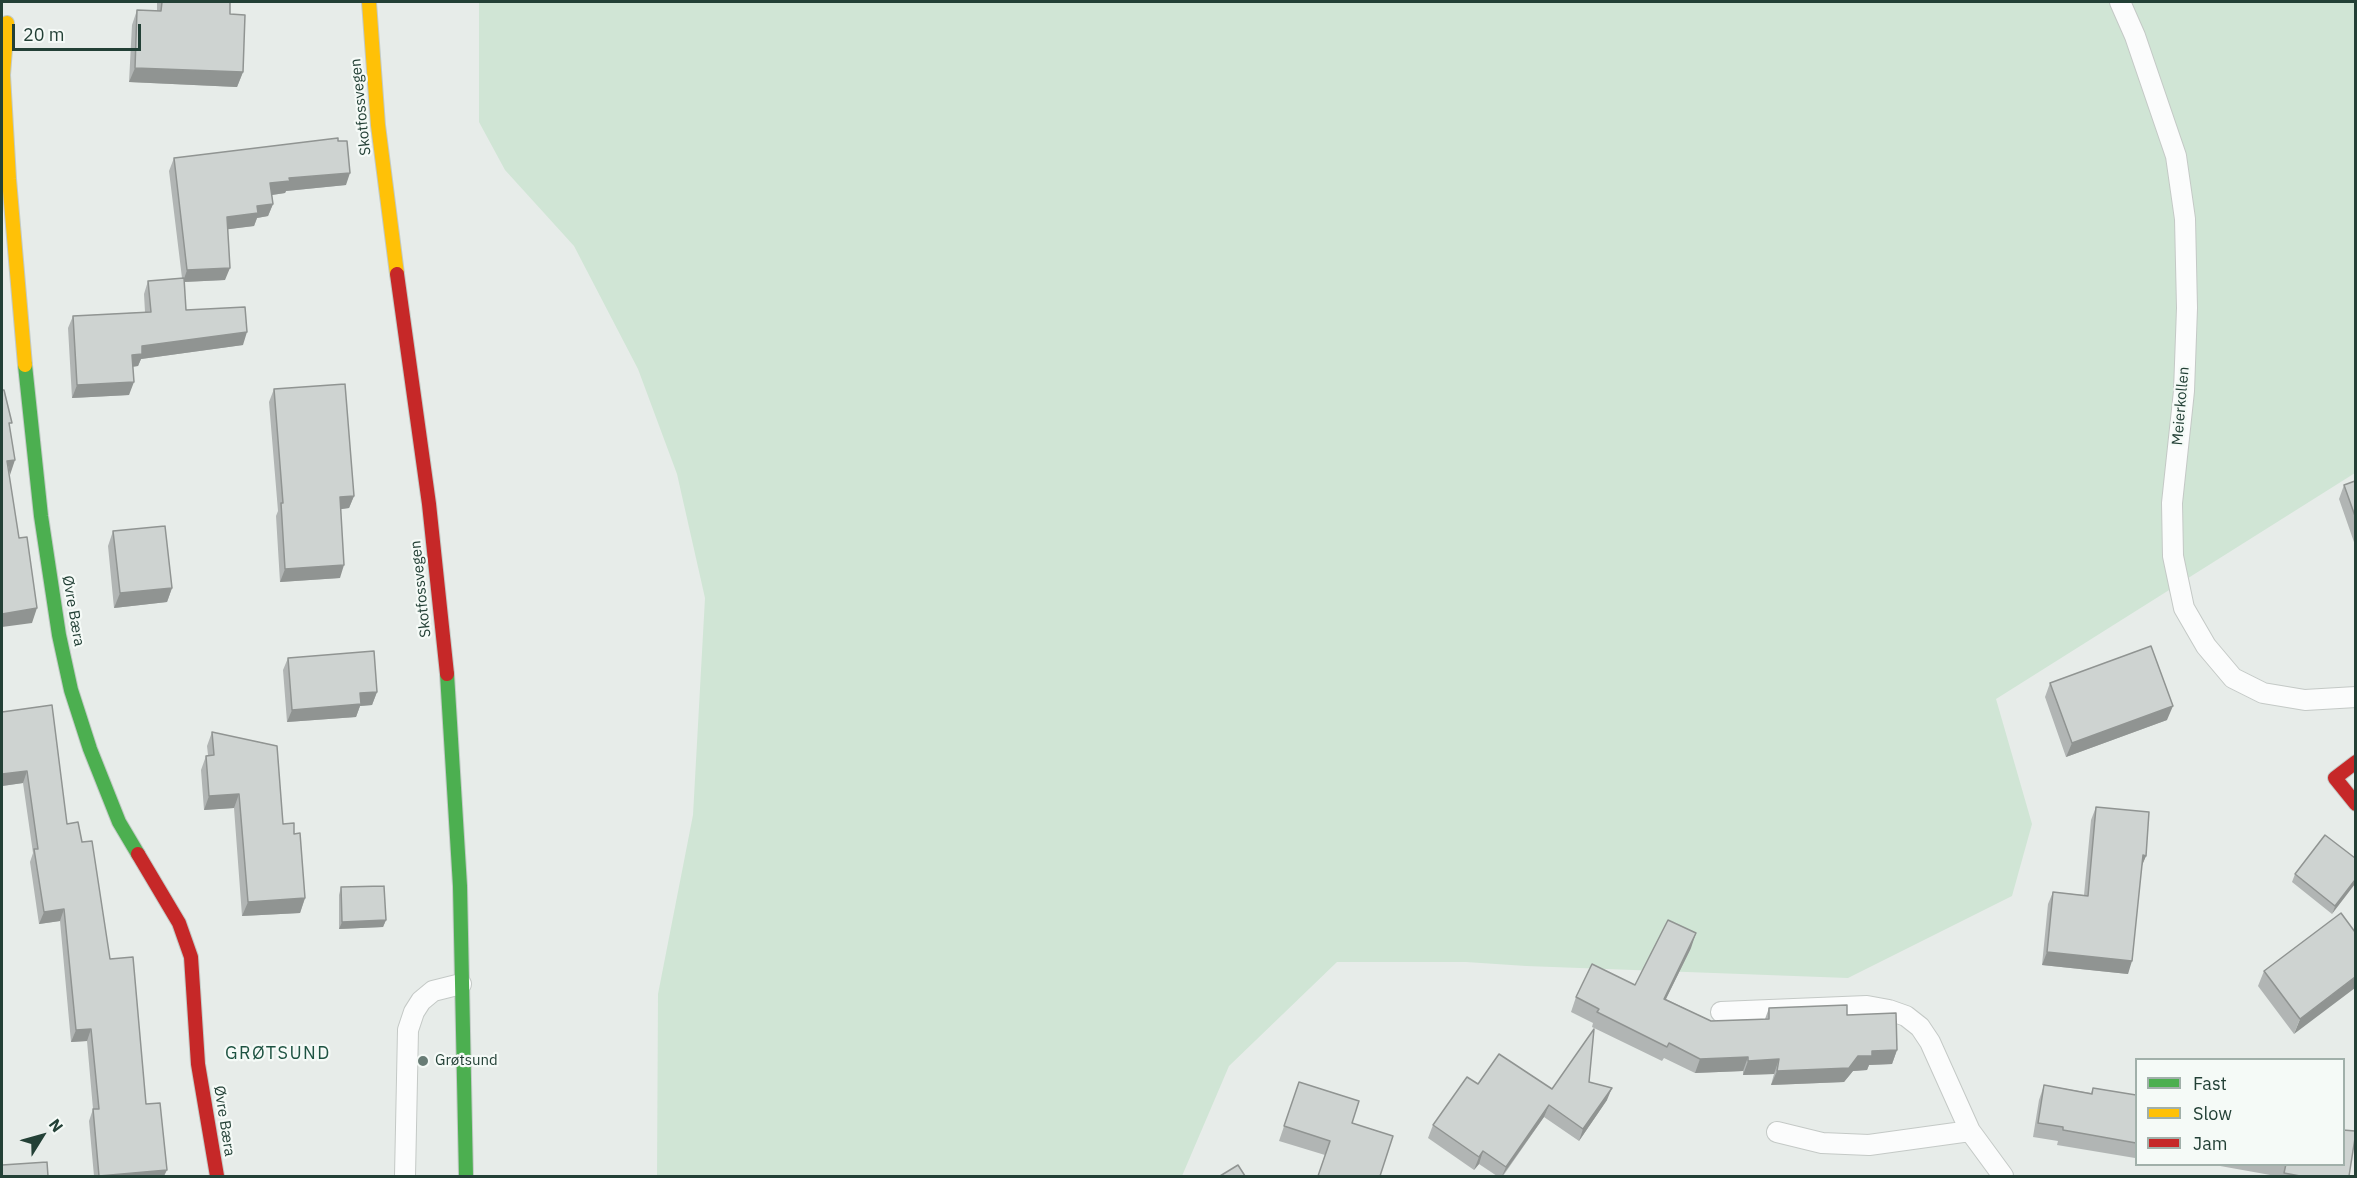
<!DOCTYPE html>
<html>
<head>
<meta charset="utf-8">
<style>
	body { margin:0 }
	#map { position:relative; width:2357px; height:1178px; overflow:hidden; background:#e7ece9; font-family:"IBM Plex Sans",sans-serif }
	canvas { display:block }
	.frame { position:absolute; inset:0; border:3px solid #234036; pointer-events:none }
	.legend { position:absolute; left:2135px; top:1058px; width:210px; height:108px; box-sizing:border-box; background:#f5faf7; border:2px solid #a1b0aa; margin:0; padding:8px 10px; list-style:none; font-size:18px; color:#234036 }
	.legend li { display:flex; align-items:center; gap:12px; height:30px }
	.legend b { width:30px; border:2px solid #a1b0aa }
	.north { position:absolute; left:12px; top:1106px; width:60px; height:60px; -webkit-text-stroke:4px #f5faf7; paint-order:stroke; rotate:53deg; font-size:16px; font-weight:700; line-height:24px; text-align:center; color:#234036 }
	.north::after { content:''; display:block; margin:auto; width:21px; height:27px; background:#234036; clip-path:polygon(50% 0,100% 100%,50% 72%,0 100%) }
	.scale { position:absolute; left:12px; top:24px; width:129px; height:27px; box-sizing:border-box; border:3px solid #234036; border-top:0; padding-left:8px; font-size:18px; line-height:21px; white-space:nowrap; color:#234036; -webkit-text-stroke:4px #f5faf7; paint-order:stroke }
</style>
</head>
<body>
<div id="map">
<canvas width="2357" height="1178"></canvas>
<div class="frame"></div>
<ul class="legend">
<li><b style="height:8px;background:#4caf50"></b>Fast</li>
<li><b style="height:8px;background:#ffc107"></b>Slow</li>
<li><b style="height:8px;background:#c62828"></b>Jam</li>
</ul>
<div class="north">N</div>
<div class="scale">20 m</div>
</div>
<script>
const c = document.querySelector('canvas').getContext('2d');
c.lineJoin = 'round';
function fillPath(path, color) { c.fillStyle = color; c.fill(path, 'evenodd'); }
const shape = rows => new Path2D(rows.map(r => 'M' + r).join(''));
function stroke(path, color, width, dash) { c.strokeStyle = color; c.lineWidth = width; c.lineCap = dash ? 'butt' : 'round'; c.setLineDash(dash || []); c.stroke(path); }
function write(font, color, halo, rows, align = 'center') {
  c.font = font + ' "IBM Plex Sans",sans-serif'; c.lineWidth = 4.5; c.setLineDash([]); c.textBaseline = 'middle'; c.strokeStyle = halo; c.fillStyle = color; for (const [text, x, y, turn = 0] of rows) {
    c.save(); c.translate(x, y); c.rotate((+turn || 0) * Math.PI / 180); c.textAlign = isNaN(turn) ? turn : align; if (halo) c.strokeText(text, 0, 0); c.fillText(text, 0, 0); c.restore();
  }
}
fillPath(shape([
	[479,2,2355,2,2355,473,1996,699,2032,824,2012,896,1848,978,1526,966,1466,962,1337,962,1229,1066,1182,1176,657,1176,658,994,693,815,705,598,677,474,638,369,574,246,505,170,479,122]
]), '#d0e5d5');
const lane = shape([
	[2120,2,2135,36,2176,156,2185,219,2187,308,2184,391,2172,503,2173,556,2184,608,2206,646,2233,678,2263,693,2305,700,2356,697],
	[1721,1012,1867,1006,1889,1010,1906,1016,1920,1027,1930,1042,1970,1131,2003,1176],
	[1777,1132,1822,1143,1869,1145,1970,1131],
	[405,1176,408,1030,414,1012,421,1001,433,991,461,984]
]);
const fast = shape([
	[25,365,41,516,59,635,71,690,90,749,119,822,138,854],
	[447,674,460,886,466,1176]
]);
const slow = shape([
	[369,2,378,125,397,274],
	[7,23,3,75,9,179,25,365]
]);
const jam = shape([
	[397,274,429,504,447,674],
	[2356,762,2335,778,2356,804],
	[138,854,179,923,191,957,198,1064,217,1176]
]);
stroke(lane, '#c4c9c6', 22);
stroke(fast, '#c2cac6', 16);
stroke(slow, '#c2cac6', 16);
stroke(jam, '#c2cac6', 16);
stroke(lane, '#fbfcfc', 20);
stroke(fast, '#4caf50', 14);
stroke(slow, '#ffc107', 14);
stroke(jam, '#c62828', 14);
fillPath(shape([
	[157,2,230,2,230,14,243,72,237,87,129,82,132,25,137,10,157,11],
	[174,158,346,185,286,191,285,193,272,195,273,204,268,216,257,218,254,226,228,229,225,280,184,282,186,310,243,345,141,359,138,366,133,367,129,395,72,398,68,328,73,316,145,312,144,294,148,281,182,278,169,171],
	[274,389,354,496,349,508,340,509,340,578,280,582,276,516,278,511,269,402],
	[2355,481,2355,545,2339,499,2344,485],
	[113,531,172,588,167,602,114,608,108,546],
	[288,658,377,692,372,705,360,706,356,717,287,722,283,670],
	[2050,683,2167,720,2066,757,2045,697],
	[2,712,67,824,82,842,110,959,164,1176,94,1176,89,1121,93,1109,87,1041,71,1042,60,921,39,924,30,862,33,853,23,783,2,786],
	[212,732,283,824,294,834,305,898,300,913,242,916,234,808,204,810,201,770,206,756,208,755,207,746],
	[2096,807,2146,856,2141,867,2128,974,2042,965,2048,904,2053,892,2084,895,2091,820],
	[2355,858,2332,914,2292,882,2295,874],
	[341,887,386,920,383,927,339,929,339,895],
	[2341,913,2294,1034,2258,986,2264,971],
	[1691,948,1666,999,1711,1021,1765,1019,1769,1008,1847,1015,1897,1050,1892,1064,1869,1065,1867,1070,1853,1071,1844,1082,1771,1085,1774,1074,1743,1075,1743,1071,1695,1073,1664,1058,1662,1061,1592,1027,1593,1023,1571,1012,1576,997,1635,985],
	[1299,1082,1352,1123,1380,1176,1318,1176,1325,1155,1279,1141],
	[1589,1082,1607,1100,1579,1141,1544,1117,1503,1176,1497,1176,1479,1164,1474,1170,1428,1138,1433,1125,1478,1084,1552,1089],
	[2044,1085,2091,1093,2093,1088,2136,1095,2136,1154,2135,1158,2057,1145,2058,1141,2033,1137,2039,1100],
	[2209,1164,2343,1164,2349,1176,2276,1176]
]), '#b1b5b4');
fillPath(shape([
	[135,68,243,72,237,87,129,82],
	[350,173,346,185,286,191,285,193,265,196,270,183,289,178],
	[273,204,268,216,257,218,254,226,222,230,227,217,257,206],
	[230,268,225,280,183,282,187,270],
	[247,332,243,345,141,359,138,366,128,367,132,355,142,346],
	[134,382,129,395,72,398,77,385],
	[15,460,10,475,7,461],
	[354,496,349,508,335,510,340,497],
	[344,565,340,578,280,582,285,569],
	[172,588,167,602,114,608,120,593],
	[37,608,32,623,2,627,2,614],
	[377,692,372,705,360,706,356,717,287,722,292,710,360,693],
	[2173,706,2167,720,2066,757,2072,743],
	[27,771,23,783,2,786,2,774],
	[239,794,234,808,204,810,209,796],
	[2143,855,2146,856,2141,868],
	[2355,880,2355,884,2332,914,2335,906],
	[305,898,300,913,242,916,248,902],
	[64,909,60,921,39,924,44,912],
	[386,920,383,927,339,929,342,922],
	[1696,933,1691,948,1659,1013,1664,999],
	[2047,952,2132,961,2128,974,2042,965],
	[2355,977,2355,988,2294,1034,2300,1019],
	[91,1029,87,1041,71,1042,76,1030],
	[1897,1050,1892,1064,1869,1065,1867,1070,1853,1071,1844,1082,1771,1085,1777,1071,1858,1056,1872,1051],
	[1748,1057,1743,1071,1695,1073,1700,1059],
	[1779,1059,1774,1074,1743,1075,1748,1061],
	[1612,1088,1607,1100,1579,1141,1583,1129],
	[1549,1105,1544,1117,1502,1176,1506,1167],
	[1483,1151,1479,1164,1474,1170,1479,1157],
	[167,1170,164,1176,99,1176]
]), '#909492');
const building = shape([
	[162,2,230,2,230,14,245,15,243,72,135,68,137,10,161,11,162,2],
	[338,138,338,141,347,141,350,173,289,178,290,181,270,183,273,204,257,206,258,213,227,217,230,268,187,270,174,158,338,138],
	[184,278,186,310,245,307,247,332,142,346,142,354,132,355,134,382,77,385,73,316,151,312,148,281,184,278],
	[345,384,354,496,340,497,344,565,285,569,281,503,283,503,274,389,345,384],
	[2,390,4,390,12,423,9,423,15,460,7,461,19,538,27,537,37,608,2,614,2,390],
	[2355,481,2355,516,2344,485,2355,481],
	[165,526,172,588,120,593,113,531,165,526],
	[2151,646,2173,706,2072,743,2050,683,2151,646],
	[374,651,377,692,360,693,361,704,292,710,288,658,374,651],
	[52,705,67,824,78,822,82,842,92,841,110,959,133,957,146,1104,160,1103,167,1170,99,1176,93,1109,99,1109,91,1029,76,1030,64,909,44,912,34,849,38,849,27,771,2,774,2,712,52,705],
	[212,732,277,746,283,824,294,823,294,834,300,833,305,898,248,902,239,794,209,796,206,756,214,755,212,732],
	[2096,807,2149,812,2146,856,2143,855,2132,961,2047,952,2053,892,2088,896,2096,807],
	[2325,835,2355,858,2355,880,2335,906,2295,874,2325,835],
	[384,886,386,920,342,922,341,887,384,886],
	[2341,913,2355,932,2355,977,2300,1019,2264,971,2341,913],
	[1668,920,1696,933,1664,999,1711,1021,1769,1019,1769,1008,1847,1005,1847,1015,1896,1013,1897,1050,1872,1051,1872,1056,1858,1056,1849,1068,1777,1071,1779,1059,1748,1061,1748,1057,1700,1059,1669,1043,1667,1047,1597,1012,1599,1009,1576,997,1592,964,1635,985,1668,920],
	[1594,1029,1589,1082,1612,1088,1583,1129,1549,1105,1506,1167,1483,1151,1479,1157,1433,1125,1467,1077,1478,1084,1499,1054,1552,1089,1594,1029],
	[1299,1082,1359,1101,1352,1123,1393,1136,1380,1176,1318,1176,1330,1141,1284,1126,1299,1082],
	[2044,1085,2092,1094,2093,1088,2136,1095,2136,1143,2063,1130,2063,1127,2038,1123,2044,1085],
	[2343,1130,2355,1131,2355,1138,2349,1176,2300,1176,2284,1173,2286,1164,2343,1164,2343,1130],
	[47,1162,48,1176,2,1176,2,1165,47,1162],
	[1238,1165,1245,1176,1220,1176,1238,1165]
]);
fillPath(building, '#ced3d1');
stroke(building, '#909492', 1.5);
for (const [x, y, r, color] of [
	[423,1061,6,"#687c75"]
]) { const dot = new Path2D(); dot.arc(x, y, r, 0, 2 * Math.PI); c.fillStyle = color; c.fill(dot); stroke(dot, '#f5faf7', 2); }
write('15px', '#234036', '#f5faf7', [
	["Skotfossvegen",361,107,-96],
	["Meierkollen",2181,406,-85],
	["Skotfossvegen",421,589,-96],
	["Øvre Bæra",73,611,80],
	["Øvre Bæra",224,1121,81]
]);
write('15px', '#234036', '#f5faf7', [
	["Grøtsund",435,1061]
], 'left');
c.letterSpacing = '1.5px';
write('18px', '#1e5342', '#f5faf7', [
	["GRØTSUND",278,1054]
]);
c.letterSpacing = '0px';
</script>
</body>
</html>
